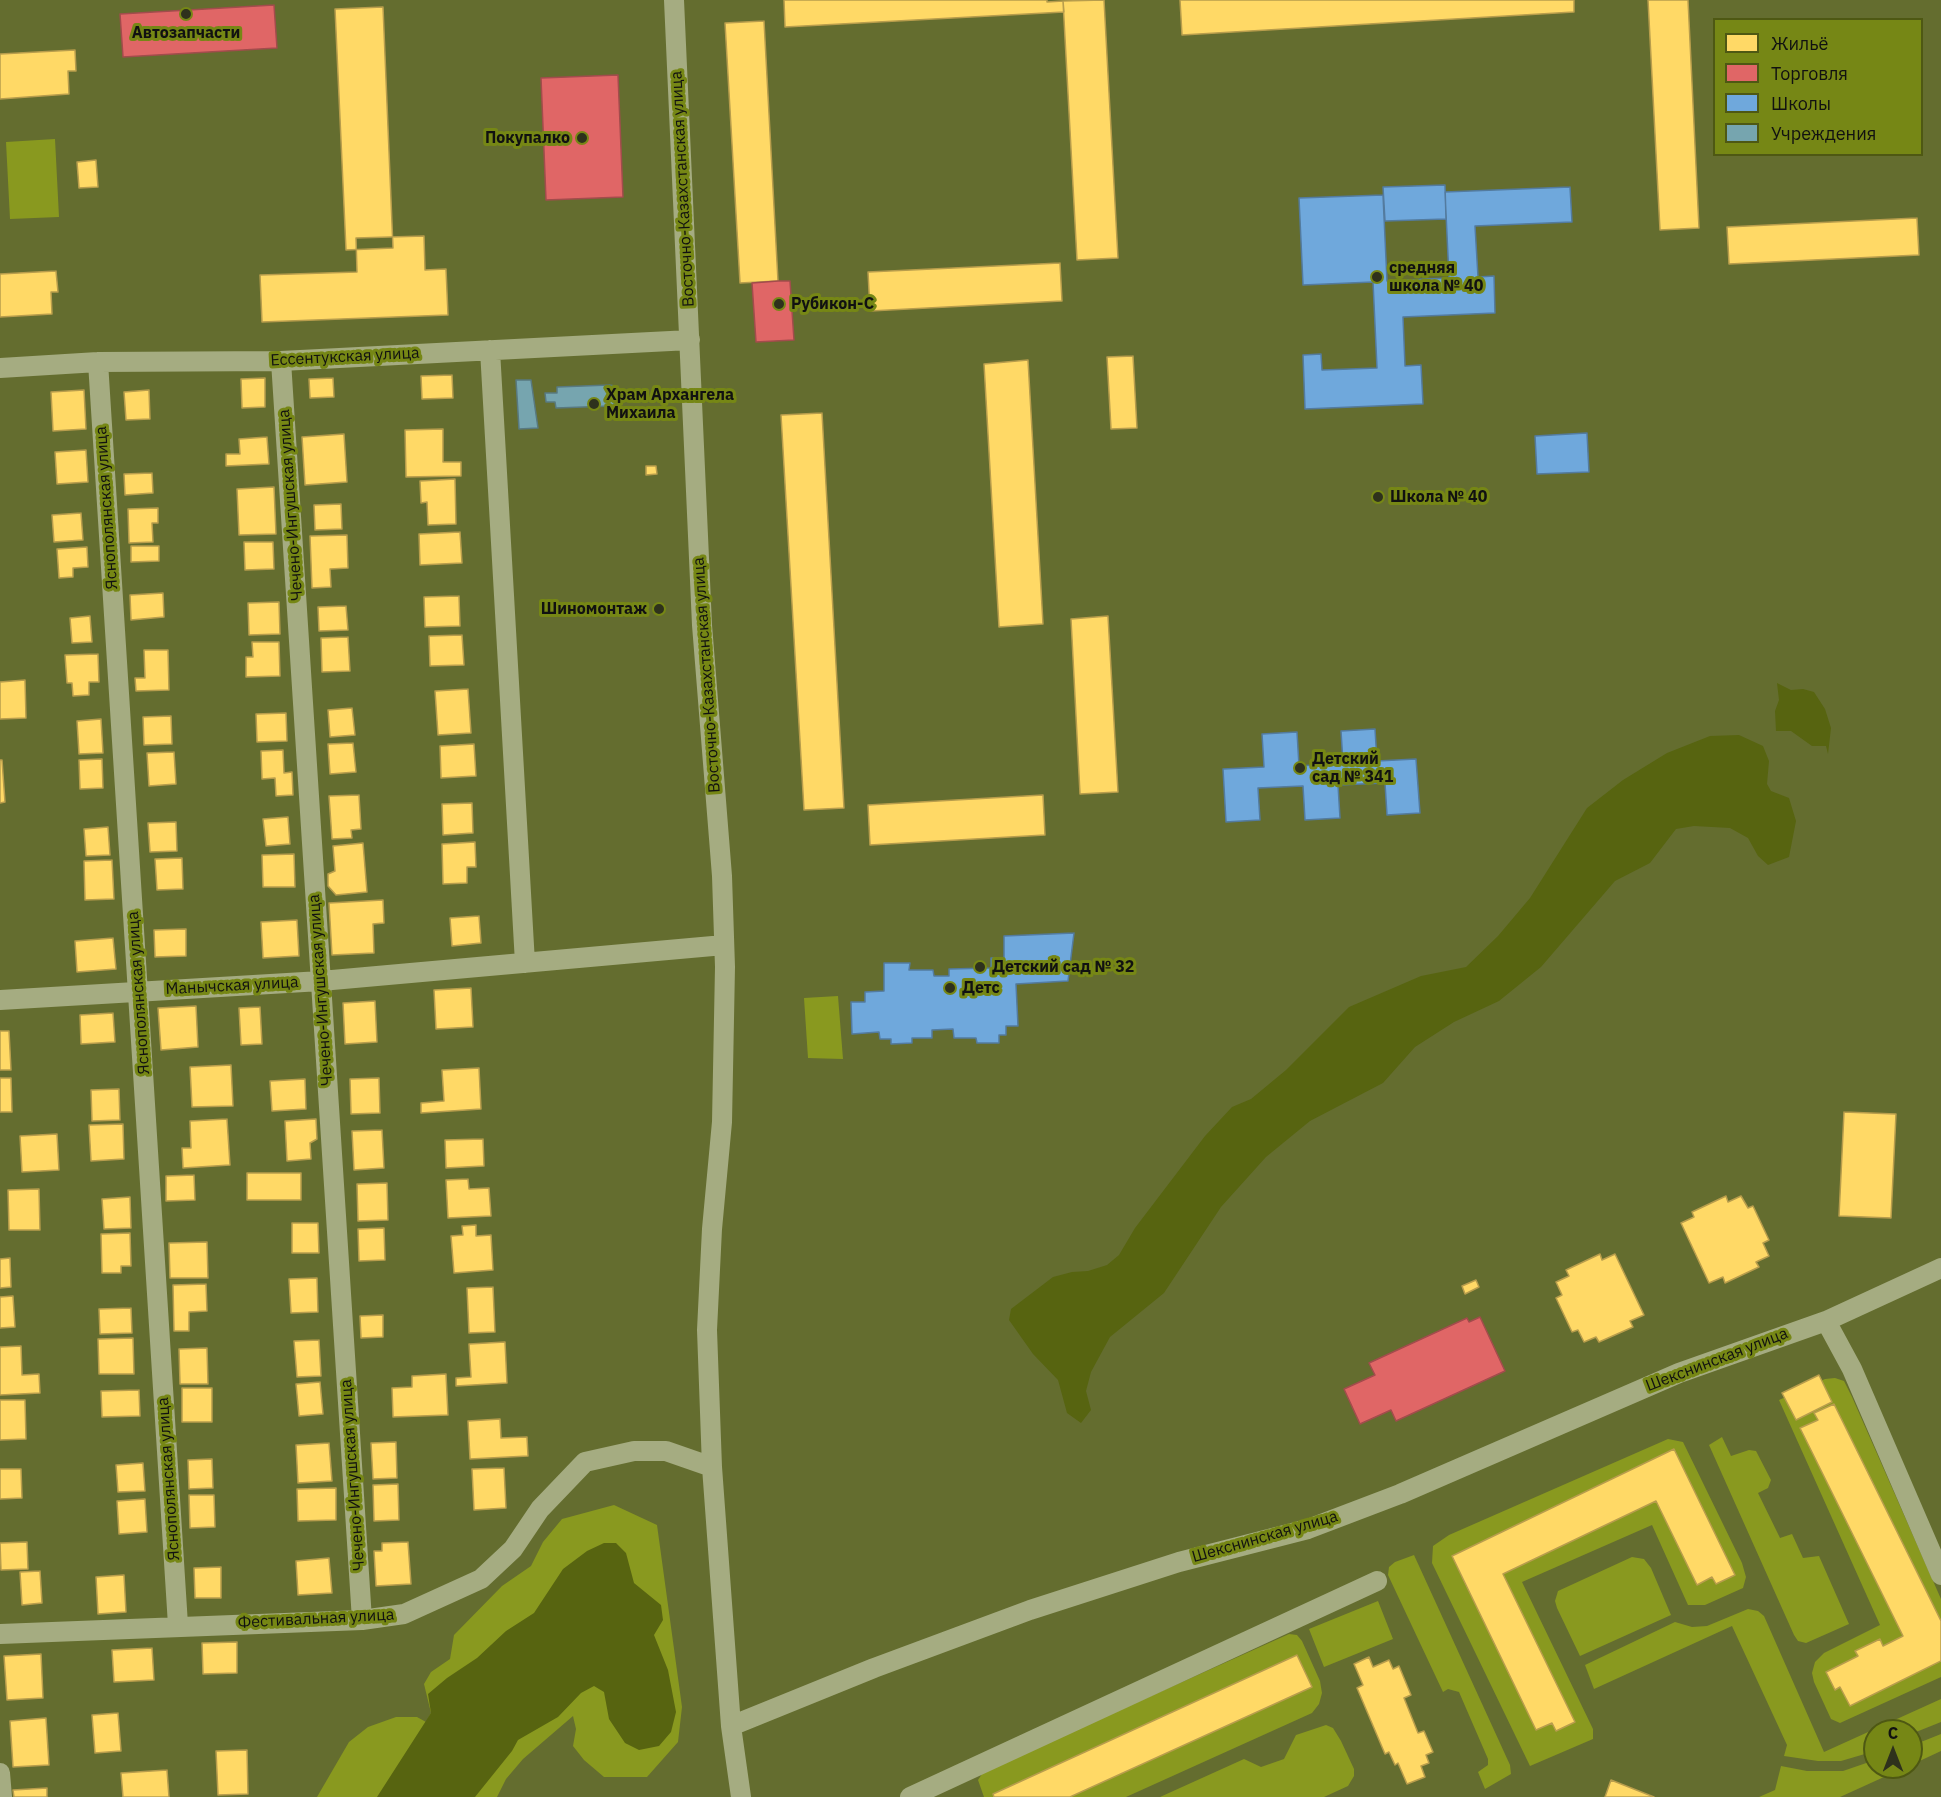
<!DOCTYPE html>
<html>
<head>
<meta charset="utf-8">
<style>
	body { margin:0 }
	#map { position:relative; width:1941px; height:1797px; overflow:hidden; background:#646d2f; font-family:"IBM Plex Sans",sans-serif }
	canvas { display:block }
	.legend { position:absolute; left:1713px; top:18px; width:210px; height:138px; box-sizing:border-box; background:#768715; border:2px solid #4e5813; margin:0; padding:8px 10px; list-style:none; font-size:18px; color:#111 }
	.legend li { display:flex; align-items:center; gap:12px; height:30px }
	.legend b { width:30px; border:2px solid #4e5813 }
	.north { position:absolute; left:1863px; top:1719px; width:60px; height:60px; box-sizing:border-box; background:#768715; border:2px solid #4e5813; border-radius:50%; rotate:0deg; font-size:16px; font-weight:700; line-height:24px; text-align:center; color:#111 }
	.north::after { content:''; display:block; margin:auto; width:21px; height:27px; background:#2e311c; clip-path:polygon(50% 0,100% 100%,50% 72%,0 100%) }
</style>
</head>
<body>
<div id="map">
<canvas width="1941" height="1797"></canvas>
<ul class="legend">
<li><b style="height:16px;background:#ffd966"></b>Жильё</li>
<li><b style="height:16px;background:#e06666"></b>Торговля</li>
<li><b style="height:16px;background:#6fa8dc"></b>Школы</li>
<li><b style="height:16px;background:#76a5af"></b>Учреждения</li>
</ul>
<div class="north">С</div>
</div>
<script>
const c = document.querySelector('canvas').getContext('2d');
c.lineJoin = 'round';
function fillPath(path, color) { c.fillStyle = color; c.fill(path, 'evenodd'); }
const shape = rows => new Path2D(rows.map(r => 'M' + r).join(''));
function stroke(path, color, width, dash) { c.strokeStyle = color; c.lineWidth = width; c.lineCap = dash ? 'butt' : 'round'; c.setLineDash(dash || []); c.stroke(path); }
function write(font, color, halo, rows, align = 'center') {
  c.font = font + ' "IBM Plex Sans",sans-serif'; c.lineWidth = 6; c.setLineDash([]); c.textBaseline = 'middle'; c.strokeStyle = halo; c.fillStyle = color; for (const [text, x, y, turn = 0] of rows) {
    c.save(); c.translate(x, y); c.rotate((+turn || 0) * Math.PI / 180); c.textAlign = isNaN(turn) ? turn : align; if (halo) c.strokeText(text, 0, 0); c.fillText(text, 0, 0); c.restore();
  }
}
fillPath(shape([
	[55,139,59,217,10,219,6,142],
	[838,996,843,1059,808,1058,804,998],
	[1835,1378,1844,1381,1852,1397,1941,1599,1941,1677,1840,1723,1831,1719,1814,1682,1812,1673,1815,1662,1824,1653,1880,1625,1779,1400,1825,1379],
	[1722,1437,1731,1456,1749,1450,1756,1451,1771,1480,1768,1488,1758,1493,1780,1538,1792,1534,1803,1558,1819,1556,1849,1624,1806,1643,1798,1641,1794,1635,1709,1445],
	[1668,1439,1683,1442,1742,1563,1746,1577,1743,1588,1705,1605,1688,1605,1652,1525,1522,1582,1593,1729,1593,1739,1530,1766,1432,1563,1433,1546,1449,1535],
	[614,1505,657,1525,682,1707,678,1742,647,1777,604,1777,584,1760,573,1746,576,1729,573,1716,523,1759,506,1779,497,1797,317,1797,349,1742,368,1727,396,1717,417,1717,426,1722,431,1713,424,1684,431,1672,450,1659,454,1635,502,1586,531,1566,543,1542,562,1519],
	[1414,1555,1510,1765,1511,1774,1485,1789,1478,1772,1488,1765,1488,1759,1459,1692,1448,1689,1443,1692,1388,1575,1389,1567,1395,1562],
	[1632,1557,1644,1559,1651,1568,1671,1615,1580,1656,1557,1608,1555,1601,1558,1591],
	[1378,1601,1393,1639,1324,1667,1309,1629],
	[1748,1609,1758,1611,1764,1616,1824,1752,1941,1699,1941,1722,1911,1734,1911,1731,1875,1731,1875,1751,1841,1761,1818,1761,1784,1756,1787,1745,1732,1626,1594,1689,1585,1665,1675,1622,1692,1627,1707,1626],
	[1289,1634,1297,1635,1302,1641,1320,1681,1322,1693,1319,1704,1312,1713,1126,1797,984,1797,978,1780,984,1771],
	[1326,1725,1333,1728,1341,1741,1354,1769,1354,1776,1348,1786,1324,1797,1160,1797,1244,1759,1261,1767,1284,1759,1296,1735],
	[1941,1734,1941,1751,1911,1765,1911,1746],
	[1875,1760,1875,1767,1906,1767,1840,1797,1759,1797,1775,1790,1781,1766,1807,1771,1843,1771]
]), '#89991f');
fillPath(shape([
	[1777,683,1791,690,1803,689,1814,692,1825,709,1831,728,1828,754,1826,746,1812,746,1791,731,1776,731,1775,711,1779,700],
	[1739,735,1763,746,1769,761,1767,784,1771,791,1789,798,1796,821,1789,857,1768,865,1758,856,1748,838,1730,828,1694,826,1676,829,1650,863,1615,881,1541,967,1499,1001,1454,1022,1415,1047,1383,1083,1310,1121,1266,1157,1221,1207,1164,1293,1110,1337,1091,1372,1086,1391,1091,1410,1081,1423,1067,1413,1058,1380,1033,1354,1009,1320,1011,1309,1053,1277,1072,1272,1088,1271,1107,1265,1119,1255,1135,1228,1205,1136,1232,1107,1251,1099,1286,1070,1349,1007,1421,976,1466,967,1498,936,1530,898,1587,808,1623,780,1667,753,1710,736],
	[604,1543,616,1543,626,1553,634,1583,661,1605,663,1620,654,1635,668,1670,676,1712,671,1732,659,1746,639,1750,625,1743,609,1719,604,1692,594,1686,581,1693,558,1717,518,1740,512,1751,475,1797,377,1797,431,1713,428,1694,447,1678,477,1658,506,1631,534,1613,563,1569,587,1551]
]), '#576410');
const homes = shape([
	[784,0,1047,0,1047,2,1063,1,1064,12,785,27,784,0],
	[1104,0,1118,258,1077,260,1063,1,1104,0],
	[1180,0,1574,0,1574,12,1182,35,1180,0],
	[1648,0,1688,0,1699,228,1660,230,1648,0],
	[383,7,393,248,346,250,335,9,383,7],
	[764,21,778,281,740,283,725,23,764,21],
	[75,50,76,71,68,71,69,94,0,99,0,54,75,50],
	[96,160,98,187,79,188,77,162,96,160],
	[1917,218,1919,255,1729,264,1727,227,1917,218],
	[424,236,425,270,446,269,448,315,262,322,260,275,357,272,356,238,424,236],
	[1060,263,1062,301,870,311,868,272,1060,263],
	[56,271,58,292,51,292,52,314,0,317,0,274,56,271],
	[1133,356,1137,428,1111,429,1107,357,1133,356],
	[1028,360,1043,624,999,627,984,364,1028,360],
	[452,375,453,398,422,399,421,376,452,375],
	[265,378,265,407,242,408,241,379,265,378],
	[333,378,334,397,310,398,309,379,333,378],
	[84,390,86,429,53,431,51,392,84,390],
	[149,390,150,419,126,420,124,392,149,390],
	[822,413,844,808,804,810,781,415,822,413],
	[443,429,443,462,461,462,461,476,406,477,405,430,443,429],
	[344,434,347,482,305,485,302,437,344,434],
	[267,437,269,464,226,466,226,454,240,454,239,439,267,437],
	[86,450,88,482,57,484,55,452,86,450],
	[646,466,656,466,657,474,646,475,646,466],
	[152,473,153,493,125,495,124,474,152,473],
	[455,479,456,524,428,525,427,502,421,503,420,481,455,479],
	[274,487,276,534,239,535,237,489,274,487],
	[341,504,342,529,315,530,314,505,341,504],
	[158,508,158,523,152,523,153,542,129,543,128,509,158,508],
	[81,513,83,540,54,542,52,515,81,513],
	[460,532,462,563,420,565,419,534,460,532],
	[347,535,348,568,330,569,331,587,312,588,310,536,347,535],
	[244,542,273,542,274,569,245,570,244,542],
	[131,546,159,546,159,561,131,562,131,546],
	[87,547,88,567,73,568,73,577,59,578,57,549,87,547],
	[163,593,164,617,131,620,130,595,163,593],
	[459,596,460,626,425,627,424,597,459,596],
	[279,602,280,634,249,635,248,603,279,602],
	[346,606,348,630,319,631,318,607,346,606],
	[90,616,92,642,72,643,70,618,90,616],
	[1108,616,1118,792,1080,794,1071,619,1108,616],
	[462,635,464,665,430,666,429,636,462,635],
	[348,637,350,671,322,672,321,638,348,637],
	[252,642,279,642,280,676,246,677,246,657,253,657,252,642],
	[144,650,168,650,169,690,136,691,135,678,145,678,144,650],
	[98,654,99,682,89,682,89,695,73,696,72,683,67,683,65,655,98,654],
	[25,680,26,718,0,719,0,682,25,680],
	[468,689,471,733,438,735,435,691,468,689],
	[352,708,355,735,330,737,328,710,352,708],
	[286,713,287,741,257,742,256,714,286,713],
	[171,716,172,744,144,745,143,717,171,716],
	[101,719,103,753,79,754,77,721,101,719],
	[353,743,356,772,330,774,328,744,353,743],
	[474,744,476,776,441,778,440,746,474,744],
	[283,750,284,773,292,772,293,795,276,796,275,778,262,779,261,751,283,750],
	[174,752,176,784,149,786,147,753,174,752],
	[102,759,103,788,80,789,79,760,102,759],
	[0,760,2,760,5,802,0,803,0,760],
	[359,795,361,829,351,830,352,838,332,839,329,796,359,795],
	[1043,795,1045,835,870,845,868,805,1043,795],
	[472,803,473,833,443,835,442,804,472,803],
	[288,817,290,844,266,846,263,819,288,817],
	[176,822,177,851,150,852,148,823,176,822],
	[108,827,110,855,86,856,84,829,108,827],
	[475,842,476,867,467,867,467,883,443,884,442,844,475,842],
	[363,843,367,892,336,895,328,886,328,874,335,871,333,846,363,843],
	[294,854,295,887,263,887,262,855,294,854],
	[182,858,183,889,157,890,155,859,182,858],
	[112,860,114,899,85,900,84,861,112,860],
	[383,900,384,923,373,924,374,953,332,955,329,903,383,900],
	[479,916,481,943,452,946,450,918,479,916],
	[297,920,299,956,263,958,261,922,297,920],
	[186,929,186,956,155,957,154,930,186,929],
	[113,938,116,969,77,972,75,941,113,938],
	[471,988,473,1027,436,1029,434,990,471,988],
	[375,1001,377,1042,345,1044,343,1003,375,1001],
	[196,1006,198,1047,161,1050,158,1008,196,1006],
	[260,1007,262,1044,241,1045,239,1008,260,1007],
	[113,1013,115,1042,81,1044,80,1015,113,1013],
	[0,1031,9,1031,11,1070,0,1070,0,1031],
	[231,1065,233,1106,192,1107,190,1067,231,1065],
	[479,1068,481,1109,421,1113,421,1103,444,1101,442,1070,479,1068],
	[0,1078,11,1078,12,1112,0,1112,0,1078],
	[379,1078,380,1113,351,1114,350,1079,379,1078],
	[305,1079,306,1109,272,1111,270,1081,305,1079],
	[119,1089,120,1120,92,1121,91,1090,119,1089],
	[1844,1112,1896,1114,1891,1218,1839,1216,1844,1112],
	[227,1119,230,1165,183,1168,182,1148,191,1148,190,1121,227,1119],
	[316,1119,317,1139,310,1143,311,1159,287,1161,285,1121,316,1119],
	[123,1124,124,1159,91,1161,89,1125,123,1124],
	[382,1130,384,1168,354,1170,352,1131,382,1130],
	[57,1134,59,1170,22,1172,20,1136,57,1134],
	[483,1139,484,1166,446,1168,445,1140,483,1139],
	[247,1173,301,1173,301,1200,247,1200,247,1173],
	[194,1175,195,1200,166,1201,166,1176,194,1175],
	[468,1179,469,1189,489,1188,491,1216,448,1218,446,1180,468,1179],
	[387,1183,388,1220,358,1221,357,1184,387,1183],
	[39,1189,40,1230,9,1230,8,1190,39,1189],
	[1726,1196,1728,1202,1741,1196,1748,1208,1753,1206,1769,1240,1763,1243,1769,1256,1756,1262,1759,1267,1725,1283,1723,1277,1709,1283,1681,1223,1694,1217,1692,1212,1726,1196],
	[130,1197,131,1228,104,1229,102,1199,130,1197],
	[292,1223,318,1223,319,1253,292,1253,292,1223],
	[476,1225,476,1236,491,1235,493,1270,454,1273,451,1236,463,1235,462,1226,476,1225],
	[384,1228,385,1260,359,1261,358,1229,384,1228],
	[130,1233,131,1266,121,1266,121,1273,102,1273,101,1234,130,1233],
	[207,1242,208,1278,170,1278,169,1243,207,1242],
	[1600,1254,1602,1260,1615,1254,1644,1315,1630,1321,1633,1327,1599,1342,1596,1337,1584,1342,1578,1330,1572,1332,1556,1298,1562,1295,1556,1282,1569,1276,1566,1270,1600,1254],
	[10,1258,11,1287,0,1288,0,1259,10,1258],
	[317,1278,318,1312,291,1313,289,1279,317,1278],
	[1476,1280,1479,1287,1465,1294,1462,1286,1476,1280],
	[206,1284,207,1311,189,1312,189,1331,174,1331,173,1285,206,1284],
	[493,1287,495,1332,469,1333,467,1288,493,1287],
	[13,1296,15,1327,0,1328,0,1297,13,1296],
	[131,1308,132,1333,100,1334,99,1309,131,1308],
	[383,1315,383,1337,361,1338,360,1316,383,1315],
	[133,1338,134,1374,99,1374,98,1339,133,1338],
	[319,1340,321,1376,297,1377,294,1341,319,1340],
	[505,1342,507,1383,456,1386,456,1378,471,1377,469,1344,505,1342],
	[21,1346,22,1375,39,1374,40,1393,0,1395,0,1347,21,1346],
	[207,1348,208,1384,180,1384,179,1349,207,1348],
	[446,1374,448,1415,393,1417,392,1388,412,1387,412,1376,446,1374],
	[1819,1375,1832,1402,1796,1420,1782,1393,1819,1375],
	[320,1382,323,1414,299,1416,296,1384,320,1382],
	[182,1388,212,1388,212,1422,182,1422,182,1388],
	[139,1390,140,1416,102,1417,101,1391,139,1390],
	[0,1400,25,1400,26,1439,0,1440,0,1400],
	[1834,1404,1941,1621,1941,1661,1850,1706,1840,1687,1835,1690,1826,1672,1858,1656,1855,1651,1880,1639,1883,1646,1903,1636,1800,1428,1818,1420,1814,1413,1834,1404],
	[500,1419,501,1438,527,1437,528,1456,470,1459,468,1421,500,1419],
	[396,1442,397,1478,373,1479,371,1443,396,1442],
	[329,1443,332,1481,298,1483,296,1445,329,1443],
	[1674,1449,1735,1575,1716,1584,1712,1577,1697,1585,1656,1501,1503,1574,1575,1722,1556,1731,1552,1723,1536,1730,1452,1556,1674,1449],
	[212,1459,213,1488,189,1489,188,1460,212,1459],
	[143,1463,145,1491,118,1492,116,1465,143,1463],
	[504,1468,506,1508,474,1510,472,1469,504,1468],
	[0,1469,21,1469,22,1498,0,1499,0,1469],
	[398,1484,399,1520,374,1521,373,1485,398,1484],
	[336,1488,336,1520,298,1521,297,1489,336,1488],
	[189,1495,214,1495,215,1527,190,1528,189,1495],
	[145,1499,147,1532,119,1534,117,1501,145,1499],
	[27,1542,28,1569,1,1570,0,1543,27,1542],
	[408,1542,411,1584,376,1586,374,1551,382,1551,382,1543,408,1542],
	[329,1558,332,1593,298,1595,296,1561,329,1558],
	[221,1567,221,1598,195,1598,194,1568,221,1567],
	[40,1571,42,1603,22,1605,20,1572,40,1571],
	[124,1575,126,1612,98,1614,96,1577,124,1575],
	[237,1642,237,1673,203,1674,202,1643,237,1642],
	[152,1648,154,1680,114,1682,112,1650,152,1648],
	[41,1654,43,1698,7,1700,4,1656,41,1654],
	[1297,1655,1312,1687,1070,1797,994,1797,993,1794,1297,1655],
	[1369,1657,1373,1667,1389,1660,1393,1669,1399,1666,1411,1695,1404,1698,1418,1733,1424,1731,1433,1752,1426,1755,1429,1763,1421,1766,1425,1777,1407,1784,1398,1763,1395,1765,1389,1752,1385,1754,1357,1688,1363,1685,1354,1664,1369,1657],
	[118,1713,121,1751,95,1753,92,1715,118,1713],
	[46,1718,49,1765,13,1767,10,1721,46,1718],
	[247,1750,248,1794,218,1795,216,1751,247,1750],
	[167,1770,169,1797,123,1797,121,1773,167,1770],
	[1611,1780,1654,1797,1605,1797,1611,1780],
	[47,1788,47,1797,14,1797,13,1790,47,1788]
]);
fillPath(homes, '#ffd966');
stroke(homes, '#b89d4c', 1.5);
const shops = shape([
	[274,5,277,48,123,57,120,14,274,5],
	[618,75,623,197,546,200,541,78,618,75],
	[778,281,790,281,794,340,756,342,752,283,778,281],
	[1480,1317,1505,1371,1396,1421,1391,1410,1360,1424,1344,1389,1375,1375,1369,1363,1467,1318,1469,1322,1480,1317]
]);
fillPath(shops, '#e06666');
stroke(shops, '#a24c4c', 1.5);
const schools = shape([
	[1445,185,1446,219,1385,221,1383,187,1445,185],
	[1570,187,1572,222,1475,226,1478,277,1494,276,1495,313,1403,317,1405,366,1421,365,1423,404,1305,409,1303,355,1321,354,1322,370,1377,368,1373,282,1303,285,1299,198,1383,195,1387,281,1449,278,1445,192,1570,187],
	[1587,433,1589,472,1537,474,1535,436,1587,433],
	[1375,729,1377,761,1416,759,1420,813,1387,815,1385,783,1338,785,1340,818,1305,820,1303,786,1258,788,1260,820,1226,822,1223,769,1264,767,1262,734,1297,732,1299,766,1343,763,1341,731,1375,729],
	[1074,933,1068,981,1016,984,1018,1026,1006,1026,1006,1035,999,1035,999,1043,977,1043,976,1038,954,1038,953,1029,932,1030,932,1038,912,1038,912,1043,891,1044,891,1039,880,1039,879,1032,852,1034,851,1002,865,1002,865,992,884,991,884,963,910,963,909,970,933,970,934,976,949,976,949,969,991,968,991,958,1004,958,1004,936,1074,933]
]);
fillPath(schools, '#6fa8dc');
stroke(schools, '#537b9f', 1.5);
const public = shape([
	[516,380,531,380,538,428,519,429,516,380],
	[609,385,615,386,621,393,619,400,611,406,556,408,555,402,546,402,545,393,557,393,557,387,609,385]
]);
fillPath(public, '#76a5af');
stroke(public, '#587980', 1.5);
stroke(shape([
	[674,0,702,625,722,876,725,967,722,1122,712,1229,707,1330,712,1467,731,1726,741,1797],
	[490,350,525,963],
	[281,361,362,1620],
	[98,362,178,1625],
	[0,368,98,362,281,361,690,340],
	[0,1000,321,981,724,945],
	[1826,1321,1852,1369,1941,1575],
	[0,1634,362,1620,404,1614,481,1579,513,1549,540,1509,585,1462,634,1451,666,1451,712,1467],
	[731,1726,874,1668,1030,1610,1179,1562,1308,1529,1400,1494,1679,1373,1826,1321,1941,1268],
	[0,1773,2,1797],
	[910,1797,1377,1581]
]), '#a5ac81', 20);
for (const [x, y, r, color] of [
	[186,14,6,"#2e311c"],
	[582,138,6,"#2e311c"],
	[1377,277,6,"#2e311c"],
	[779,304,6,"#2e311c"],
	[594,404,6,"#2e311c"],
	[1378,497,6,"#2e311c"],
	[659,609,6,"#2e311c"],
	[1300,768,6,"#2e311c"],
	[980,967,6,"#2e311c"],
	[950,988,6,"#2e311c"]
]) { const dot = new Path2D(); dot.arc(x, y, r, 0, 2 * Math.PI); c.fillStyle = color; c.fill(dot); stroke(dot, '#768715', 2); }
write('bold 16px', '#111', '#768715', [
	["Автозапчасти",186,33,"center"],
	["Покупалко",570,138,"right"],
	["средняя",1389,268],
	["школа № 40",1389,286],
	["Рубикон-С",791,304],
	["Храм Архангела",606,395],
	["Михаила",606,413],
	["Школа № 40",1390,497],
	["Шиномонтаж",647,609,"right"],
	["Детский",1312,759],
	["сад № 341",1312,777],
	["Детский сад № 32",992,967],
	["Детс",962,988]
], 'left');
write('16px', '#111', '#768715', [
	["Восточно-Казахстанская улица",683,189,-93],
	["Ессентукская улица",345,357,-3],
	["Чечено-Ингушская улица",291,505,-94],
	["Яснополянская улица",107,508,-94],
	["Восточно-Казахстанская улица",707,675,-94],
	["Манычская улица",232,986,-3],
	["Чечено-Ингушская улица",321,990,-94],
	["Яснополянская улица",139,993,-94],
	["Шекснинская улица",1717,1360,-21],
	["Чечено-Ингушская улица",353,1475,-94],
	["Яснополянская улица",169,1479,-94],
	["Шекснинская улица",1265,1537,-16],
	["Фестивальная улица",316,1619,-3]
]);
</script>
</body>
</html>
